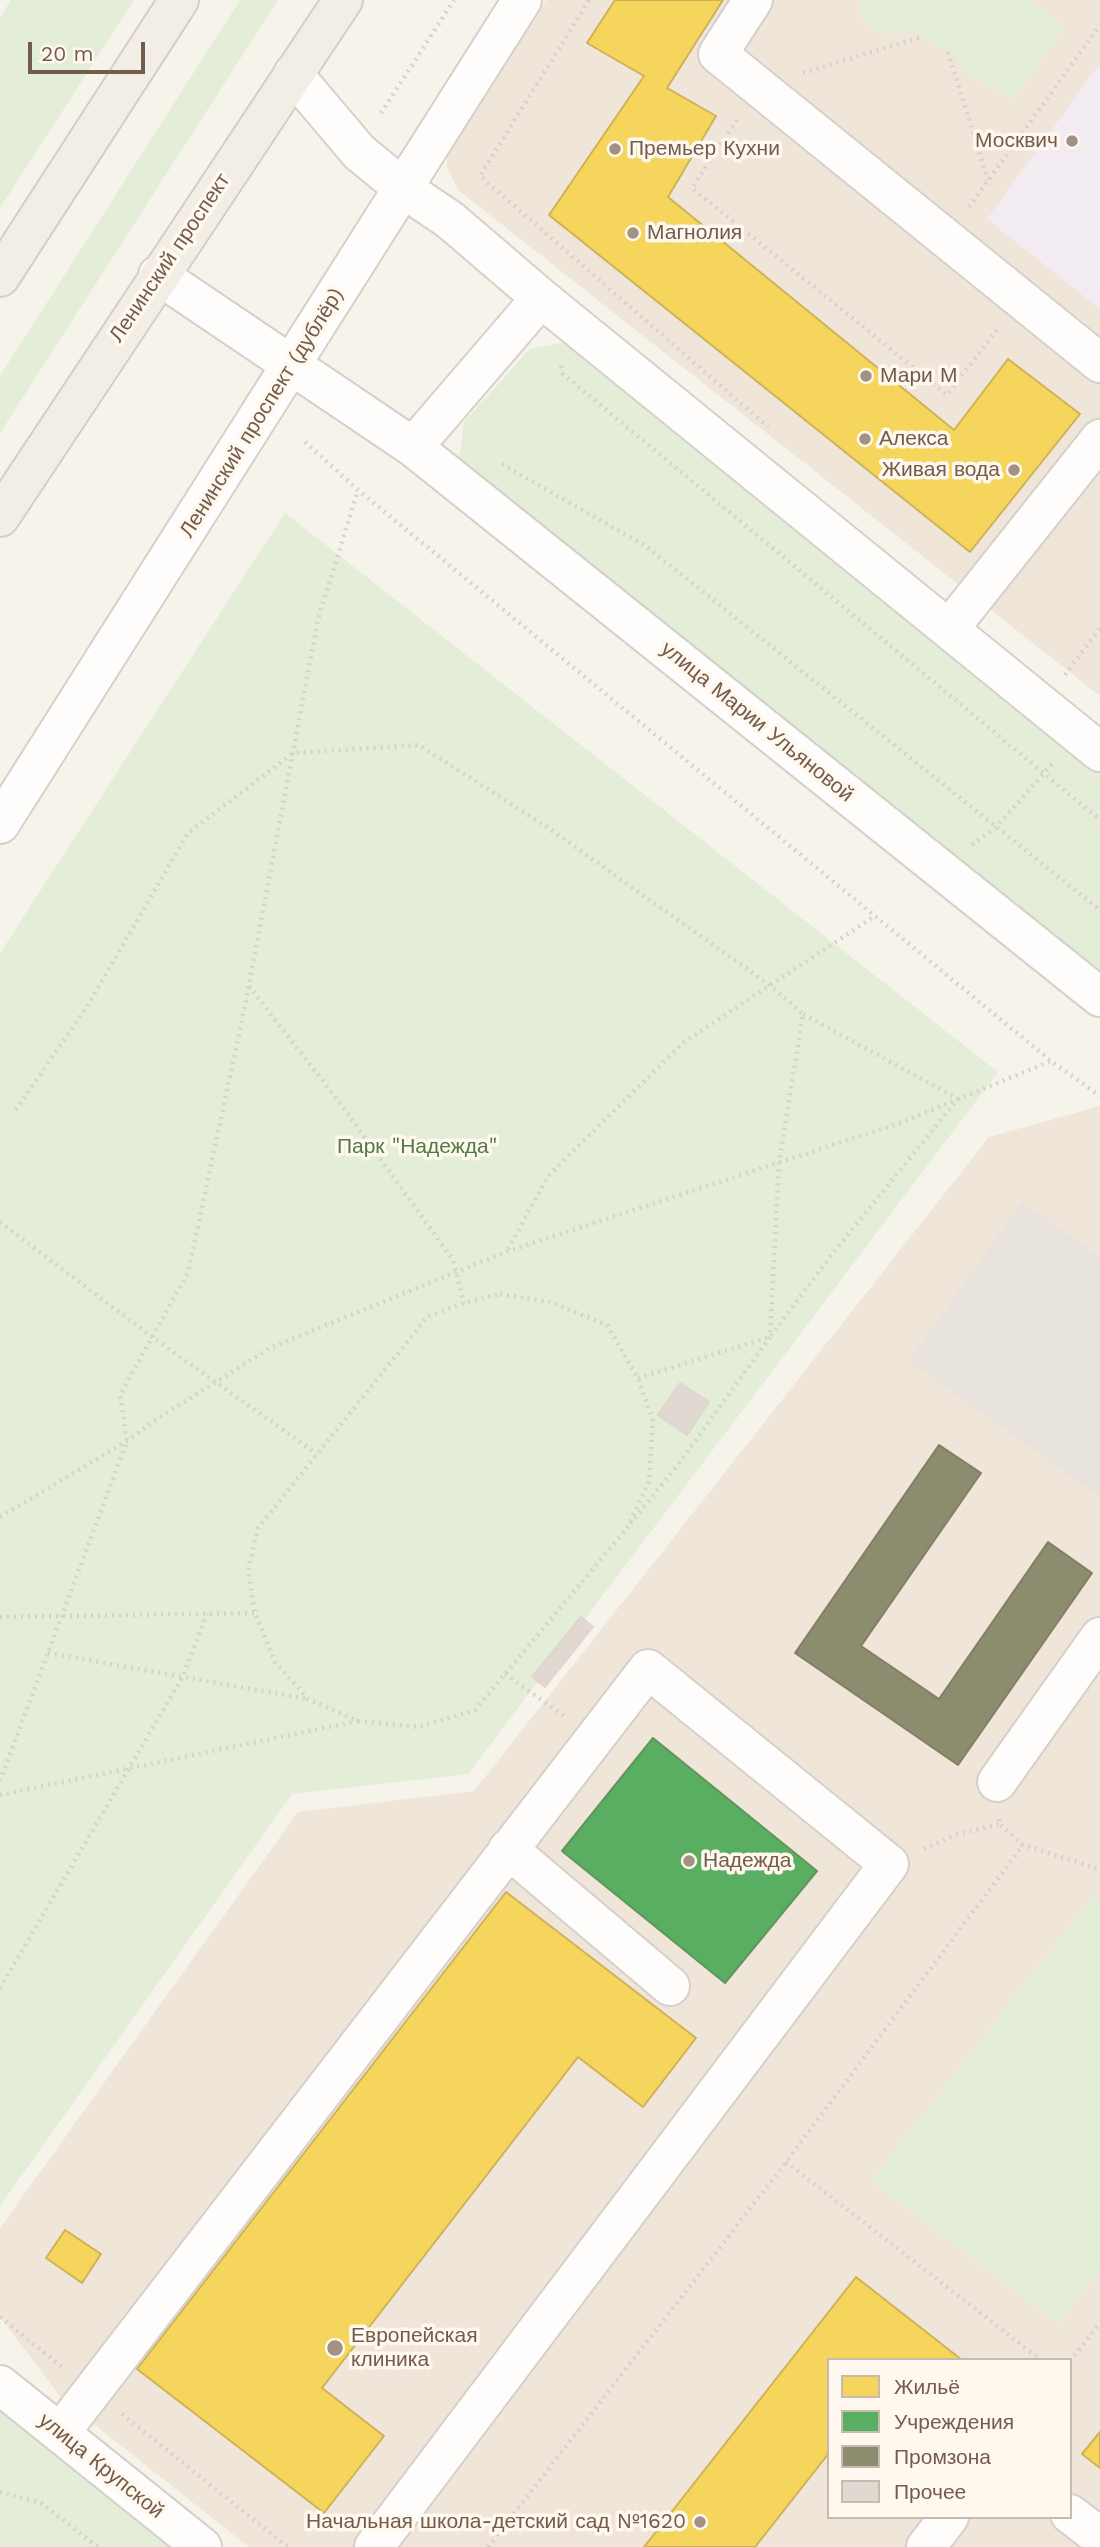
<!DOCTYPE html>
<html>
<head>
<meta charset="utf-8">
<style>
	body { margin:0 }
	#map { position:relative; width:1100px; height:2547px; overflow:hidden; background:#f6f3eb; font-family:"Work Sans",sans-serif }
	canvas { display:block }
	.legend { position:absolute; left:827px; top:2358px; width:245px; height:161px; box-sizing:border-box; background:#fef8ee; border:2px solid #c7baae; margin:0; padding:9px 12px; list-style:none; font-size:21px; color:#745c4d }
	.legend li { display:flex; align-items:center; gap:14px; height:35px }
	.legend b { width:35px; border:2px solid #c7baae }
	.scale { position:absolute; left:28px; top:42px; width:117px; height:32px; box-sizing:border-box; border:4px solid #745c4d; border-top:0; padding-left:9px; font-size:21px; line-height:24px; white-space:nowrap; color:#745c4d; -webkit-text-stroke:5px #fef8ee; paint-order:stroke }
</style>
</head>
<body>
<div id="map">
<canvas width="1100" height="2547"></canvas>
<ul class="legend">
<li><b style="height:19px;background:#f6d55c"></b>Жильё</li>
<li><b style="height:19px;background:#5aae61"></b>Учреждения</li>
<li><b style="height:19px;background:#8c8c6e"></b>Промзона</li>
<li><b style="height:19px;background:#e1d9d1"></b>Прочее</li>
</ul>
<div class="scale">20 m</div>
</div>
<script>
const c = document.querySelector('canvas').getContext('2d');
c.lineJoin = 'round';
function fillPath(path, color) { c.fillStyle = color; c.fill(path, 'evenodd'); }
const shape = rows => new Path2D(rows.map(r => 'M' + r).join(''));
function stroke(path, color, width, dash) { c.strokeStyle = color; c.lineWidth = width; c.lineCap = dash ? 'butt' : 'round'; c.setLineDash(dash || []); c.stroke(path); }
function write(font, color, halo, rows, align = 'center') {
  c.font = font + ' "Work Sans",sans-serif'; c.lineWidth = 7; c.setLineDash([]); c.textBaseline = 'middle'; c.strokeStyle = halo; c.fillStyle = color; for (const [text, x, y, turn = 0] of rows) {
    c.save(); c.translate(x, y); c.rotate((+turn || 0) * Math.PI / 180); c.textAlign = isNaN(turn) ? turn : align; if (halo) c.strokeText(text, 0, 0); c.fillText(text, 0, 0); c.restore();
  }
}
fillPath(shape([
	[546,0,1100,0,1100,696,458,190,447,167,447,155],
	[1100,1106,1100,2547,249,2547,62,2399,0,2317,0,2228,298,1812,474,1791,989,1137],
	[829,2360,1070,2360,1070,2517,829,2517]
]), '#efe6d9');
fillPath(shape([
	[1022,1202,1100,1257,1100,1497,909,1361]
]), '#e9e3dd');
fillPath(shape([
	[1100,63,1100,309,987,219]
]), '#f3ebf2');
fillPath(shape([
	[11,0,134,0,0,208,0,17],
	[240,0,278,0,0,433,0,376],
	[858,0,1028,0,1065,27,1014,99,962,70,956,57,913,32,880,34,862,19],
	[574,341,1100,760,1100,985,458,474,464,422,530,349],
	[285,513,998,1072,468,1774,292,1794,0,2206,0,953],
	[1093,1896,1100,1901,1100,2270,1058,2324,872,2181],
	[0,2406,177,2547,0,2547]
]), '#e3edd7');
const homes = shape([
	[615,0,723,0,667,88,716,116,668,197,954,430,1008,359,1080,414,970,552,549,215,644,76,587,43,615,0],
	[506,1892,696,2038,643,2107,578,2057,322,2388,384,2436,324,2513,137,2369,506,1892],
	[65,2230,101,2254,82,2283,46,2258,65,2230],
	[856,2277,962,2360,829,2360,829,2453,755,2547,644,2547,856,2277],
	[1100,2432,1100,2468,1082,2454,1100,2432]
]);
fillPath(homes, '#f6d55c');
stroke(homes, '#cfb158', 2);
const public = shape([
	[653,1738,817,1871,725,1983,562,1851,653,1738]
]);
fillPath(public, '#5aae61');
stroke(public, '#62955b', 2);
const industry = shape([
	[939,1445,981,1473,861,1646,939,1699,1048,1542,1092,1573,958,1765,795,1653,939,1445]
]);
fillPath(industry, '#8c8c6e');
stroke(industry, '#857e64', 2);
const building = shape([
	[680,1383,709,1402,687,1435,658,1415,680,1383],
	[581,1617,593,1627,545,1687,532,1677,581,1617]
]);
fillPath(building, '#e1d9d1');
stroke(building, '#dfd7ce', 2);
const minor = shape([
	[753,0,718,54,1100,363],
	[293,74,359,152,404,189,450,220,541,298,1100,752],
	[158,275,413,447,1100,997],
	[413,447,541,298],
	[949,629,1100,439],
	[0,824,522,0],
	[997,1782,1100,1637],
	[508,1849,670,1986],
	[0,2385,202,2547],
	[60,2433,648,1669,889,1864,374,2547],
	[1070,2514,1100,2537],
	[926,2547,949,2517]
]);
const major = shape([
	[0,277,179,0],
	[0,517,343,0]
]);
stroke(minor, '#d6d0ca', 42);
stroke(major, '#d5cec7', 42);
stroke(shape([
	[589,0,480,176,768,427],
	[948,52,988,180],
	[803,73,922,37],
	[381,113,454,0],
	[737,120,692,188,947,395,997,330],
	[969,207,1100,25],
	[561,366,563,374,1100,820],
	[305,442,358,490,1051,1061,1100,1096],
	[502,464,647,547,1100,910],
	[1065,675,1100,628],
	[972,845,996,827,1054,762],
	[249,986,343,1107,453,1260,464,1303],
	[16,1110,88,1005,188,833,293,753,419,745,547,827,771,986,803,1014,779,1162,770,1337,677,1466,627,1528],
	[0,1222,152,1337,317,1454],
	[508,1249,548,1176,684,1042,875,916],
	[500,1294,550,1302,607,1325,638,1378,653,1421,649,1482,627,1528,475,1710,418,1727,358,1721,308,1699,275,1662,255,1613,248,1570,258,1528,427,1317,464,1303,500,1294],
	[638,1378,770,1337,833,1253,958,1099,803,1014],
	[0,1517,127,1441,160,1417,270,1348,508,1251,900,1123,1051,1061],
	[0,1617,255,1613],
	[48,1653,308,1699],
	[505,1674,564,1716],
	[0,1781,127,1441,120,1395,188,1273,245,1006,318,619,358,490],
	[0,1795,358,1721],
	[999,1819,999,1824,1023,1845,1100,1869],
	[924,1849,955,1835,999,1824],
	[0,1988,182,1678,207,1614],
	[786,2162,1041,2360],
	[0,2317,63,2368],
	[1070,2361,1100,2323],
	[122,2414,288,2547],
	[0,2492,41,2503,98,2547],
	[488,2547,786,2162,1023,1845]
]), '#d8d1cb', 4.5, [2, 5]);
stroke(minor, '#fefdfc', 38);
stroke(major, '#f2eee6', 38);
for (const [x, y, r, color] of [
	[1072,141,7,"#a29184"],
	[615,149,7,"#a29184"],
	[633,233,7,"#a29184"],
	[866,376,7,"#a29184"],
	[865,439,7,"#a29184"],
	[1014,470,7,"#a29184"],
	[689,1861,7,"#a29184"],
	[335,2348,9,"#a29184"],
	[700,2522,7,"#a29184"]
]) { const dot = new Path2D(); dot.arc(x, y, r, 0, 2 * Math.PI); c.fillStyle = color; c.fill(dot); stroke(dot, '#fef8ee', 2.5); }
write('21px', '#745c4d', '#fef8ee', [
	["Москвич",1058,141,"right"],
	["Премьер Кухни",629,149],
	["Магнолия",647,233],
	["Мари М",880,376],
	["Алекса",879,439],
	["Живая вода",1000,470,"right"],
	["Надежда",703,1861],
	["Европейская",351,2336],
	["клиника",351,2360],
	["Начальная школа-детский сад №1620",686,2522,"right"]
], 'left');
write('21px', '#745c4d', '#fef8ee', [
	["Ленинский проспект",170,258,-56],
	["Ленинский проспект (дублёр)",262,413,-58],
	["улица Марии Ульяновой",757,722,39],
	["улица Крупской",101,2466,39]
]);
write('21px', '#537945', '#fef8ee', [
	["Парк \"Надежда\"",417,1147]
]);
</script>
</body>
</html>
